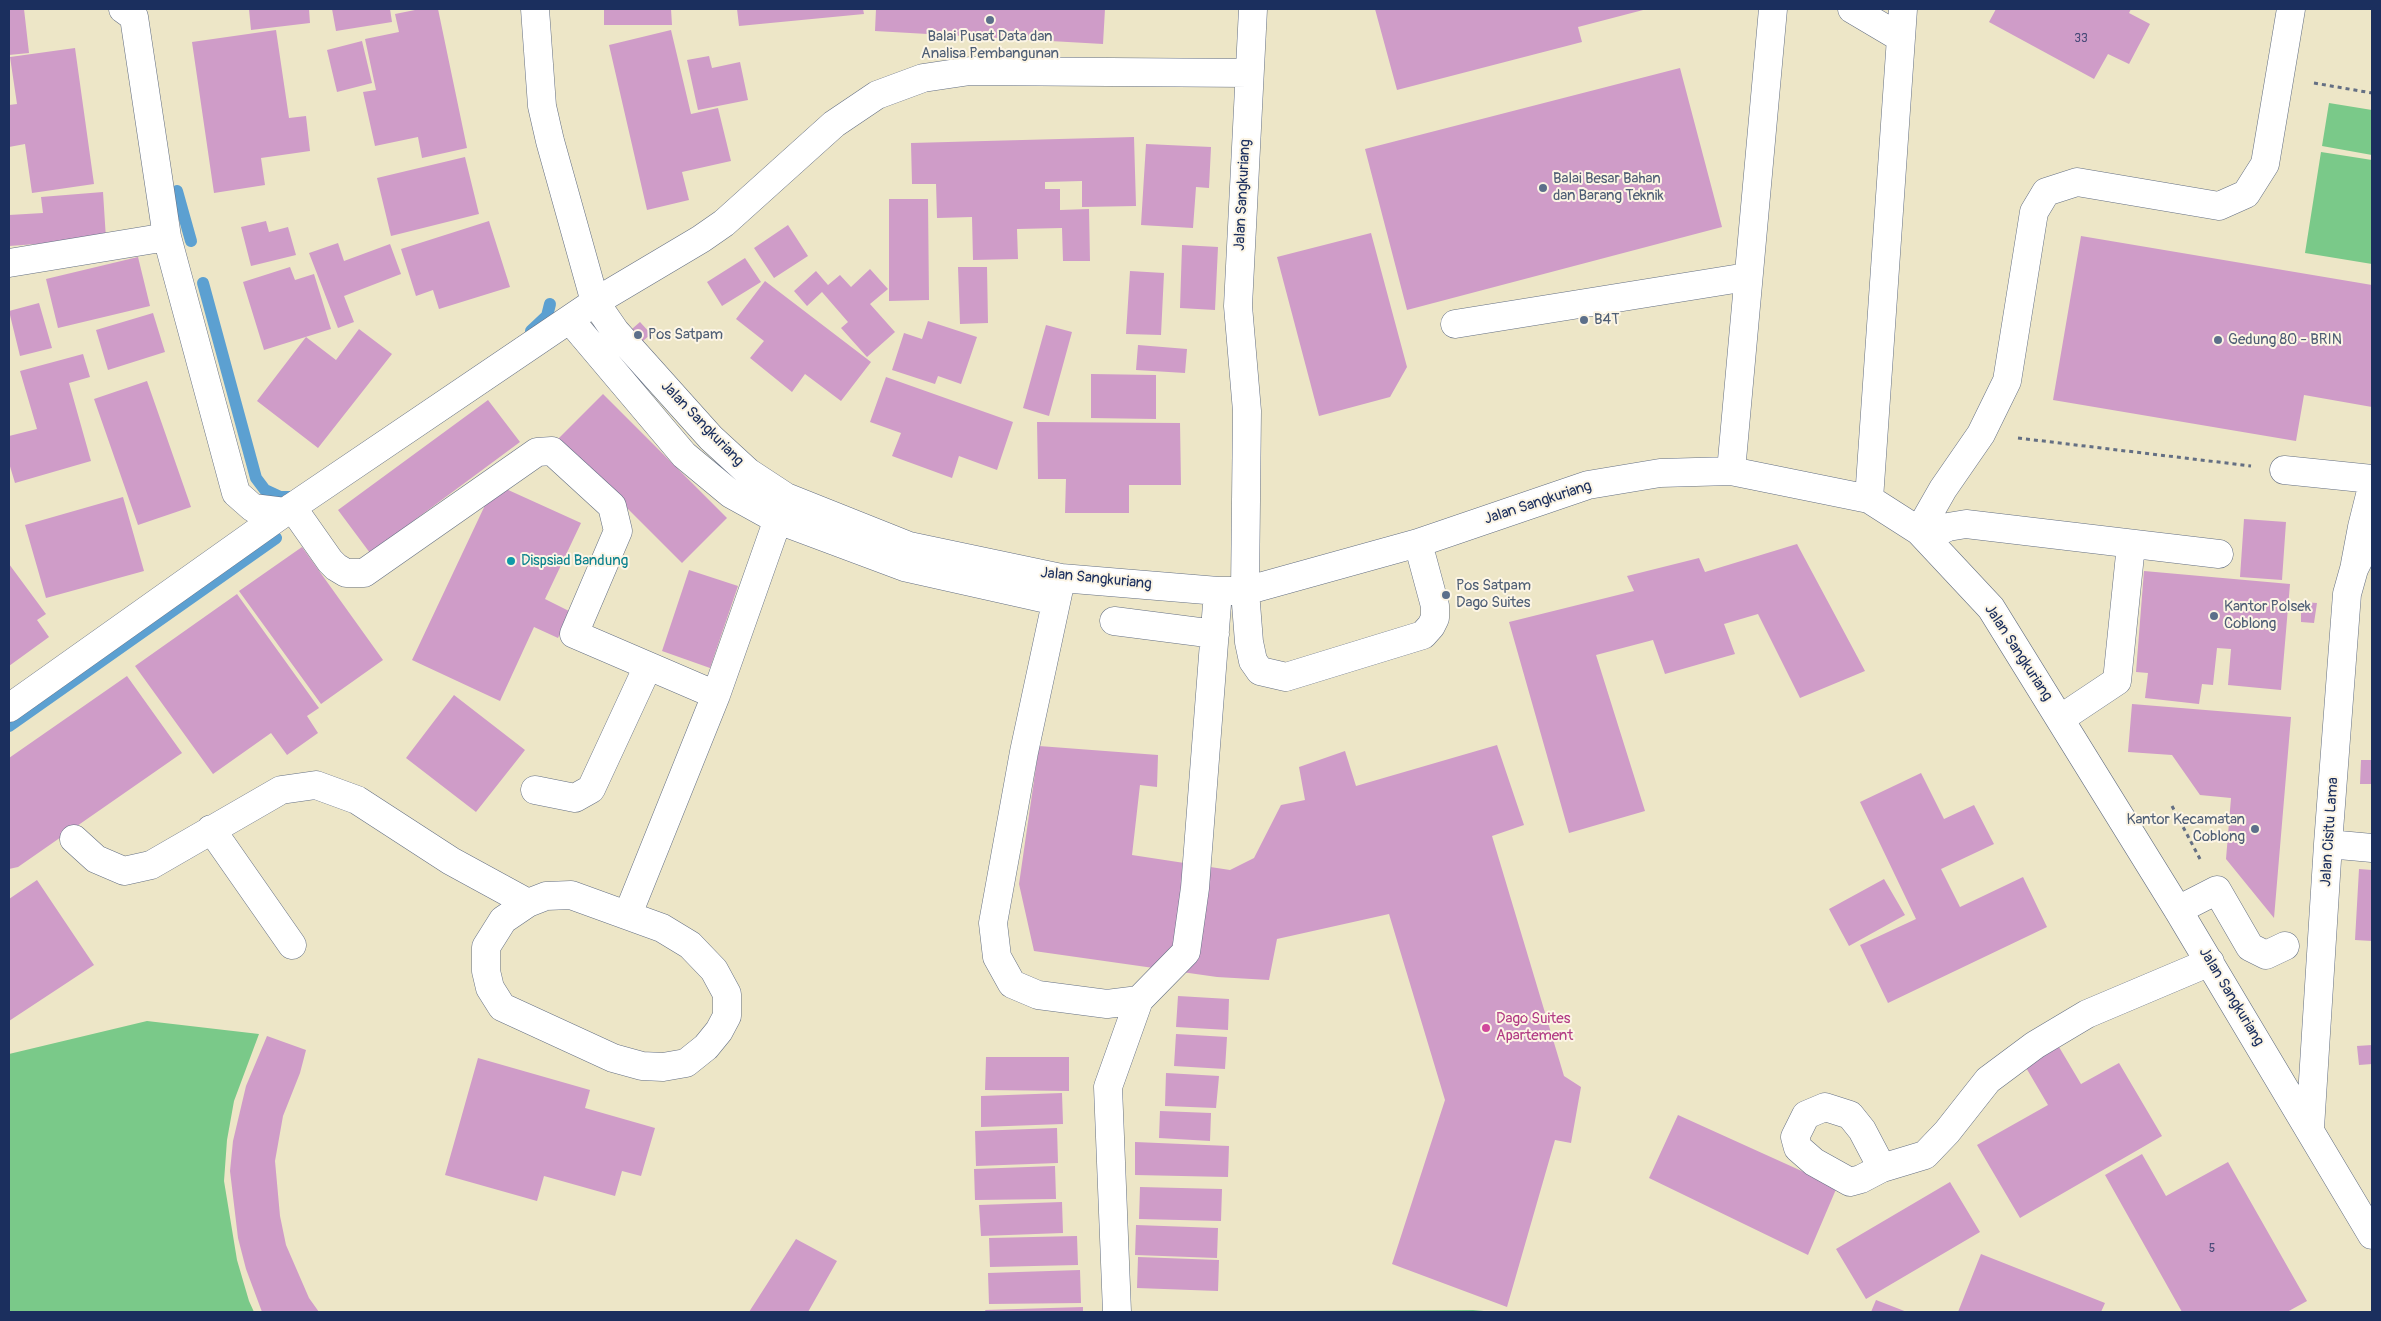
<!DOCTYPE html>
<html>
<head>
<meta charset="utf-8">
<style>
	body { margin:0 }
	#map { position:relative; width:2381px; height:1321px; overflow:hidden; background:#ede6c7; font-family:Pangolin,sans-serif }
	canvas { display:block }
	.frame { position:absolute; inset:0; border:10px solid #1b2f5e; pointer-events:none }
</style>
</head>
<body>
<div id="map">
<canvas width="2381" height="1321"></canvas>
<div class="frame"></div>
</div>
<script>
const c = document.querySelector('canvas').getContext('2d');
c.lineJoin = 'round';
function fillPath(path, color) { c.fillStyle = color; c.fill(path, 'evenodd'); }
const shape = rows => new Path2D(rows.map(r => 'M' + r).join(''));
function stroke(path, color, width, dash) { c.strokeStyle = color; c.lineWidth = width; c.lineCap = dash ? 'butt' : 'round'; c.setLineDash(dash || []); c.stroke(path); }
function write(font, color, halo, rows, align = 'center') {
  c.font = font + ' Pangolin,sans-serif'; c.lineWidth = 4; c.setLineDash([]); c.textBaseline = 'middle'; c.strokeStyle = halo; c.fillStyle = color; for (const [text, x, y, turn = 0] of rows) {
    c.save(); c.translate(x, y); c.rotate((+turn || 0) * Math.PI / 180); c.textAlign = isNaN(turn) ? turn : align; if (halo) c.strokeText(text, 0, 0); c.fillText(text, 0, 0); c.restore();
  }
}
fillPath(shape([
	[2329,103,2372,110,2372,155,2322,146],
	[2321,152,2372,160,2372,264,2305,253],
	[147,1021,259,1034,234,1101,227,1140,224,1181,237,1260,249,1301,254,1312,9,1312,9,1054],
	[1473,1310,1495,1312,1291,1312,1291,1311]
]), '#7ac989');
stroke(shape([
	[177,191,191,241],
	[203,283,256,478,265,490,280,497,295,497,299,494],
	[531,331,547,316,550,304],
	[9,726,276,538]
]), '#5ca0d1', 12);
fillPath(shape([
	[9,9,24,9,29,53,9,55],
	[249,9,309,9,310,23,251,30],
	[332,9,390,9,392,22,336,31],
	[420,9,438,9,467,148,422,158,418,137,375,146,363,92,376,90,365,39,399,32,395,14],
	[604,9,671,9,672,25,604,25],
	[737,9,863,9,864,14,739,26],
	[876,9,1105,9,1103,44,875,31],
	[1375,9,1647,9,1578,27,1582,42,1397,90],
	[1996,9,2131,9,2129,13,2150,24,2129,64,2108,54,2094,79,1989,22],
	[276,30,289,118,306,116,310,151,261,158,265,185,214,193,192,42],
	[671,30,691,114,718,108,731,161,682,172,689,200,647,210,609,45],
	[362,41,372,83,337,92,327,50],
	[75,48,94,184,32,193,25,144,9,147,9,105,17,104,10,57],
	[709,56,712,68,740,62,748,100,698,110,687,60],
	[1680,68,1722,227,1407,310,1365,149],
	[1134,137,1136,206,1082,207,1082,181,1045,182,1045,189,1060,189,1060,210,1089,209,1090,261,1063,261,1062,228,1017,229,1018,259,973,260,972,217,937,218,936,184,912,184,911,143],
	[1146,144,1211,147,1209,188,1196,187,1193,228,1141,225],
	[465,157,479,214,391,236,377,178],
	[103,192,106,239,9,246,9,215,43,213,41,197],
	[889,199,928,199,929,300,889,301],
	[266,221,269,232,288,227,296,255,251,266,241,227],
	[489,221,510,287,439,309,433,290,416,296,401,249],
	[788,225,808,256,774,278,754,248],
	[1371,233,1407,367,1390,397,1319,416,1277,257],
	[2081,236,2372,285,2372,407,2304,395,2296,441,2053,400],
	[338,243,344,261,390,244,401,274,344,296,354,322,338,328,309,253],
	[1182,245,1218,247,1215,310,1180,308],
	[138,257,150,306,58,328,46,279],
	[745,258,761,282,722,306,707,282],
	[290,267,295,280,314,274,331,329,264,350,243,282],
	[958,267,987,267,988,323,960,324],
	[870,269,888,289,870,304,895,332,867,357,841,328,848,322,822,292,807,306,794,291,816,271,828,285,840,275,851,287],
	[1130,271,1164,273,1161,335,1126,334],
	[765,281,871,362,841,401,805,374,792,392,750,358,764,341,736,319],
	[39,303,52,348,20,356,9,311],
	[153,313,165,352,108,370,96,330],
	[928,321,977,337,961,384,938,376,935,384,892,370,904,333,922,339],
	[640,322,651,334,636,347,625,335],
	[1046,325,1072,332,1049,416,1023,408],
	[359,329,392,354,318,448,257,401,306,337,336,360],
	[1138,345,1187,349,1185,373,1136,370],
	[83,354,90,377,69,383,91,461,15,483,9,463,9,436,37,429,20,371],
	[1091,374,1156,375,1156,419,1091,418],
	[886,377,1013,422,997,470,959,456,952,478,892,456,901,433,870,422],
	[147,381,191,507,138,525,94,399],
	[603,394,727,518,682,563,558,439],
	[488,400,520,442,370,553,338,510],
	[1037,422,1180,423,1181,485,1129,485,1129,513,1065,513,1066,479,1038,479],
	[495,484,581,523,545,599,571,612,558,638,534,627,500,701,412,660],
	[123,497,144,571,46,598,25,525],
	[2244,519,2286,522,2282,580,2240,577],
	[1797,544,1865,671,1800,698,1758,614,1724,624,1735,654,1665,674,1653,640,1596,655,1645,811,1569,833,1509,622,1634,591,1627,576,1699,558,1705,572],
	[302,547,383,660,321,704,239,591],
	[9,564,46,614,37,620,49,637,9,666],
	[689,570,738,586,710,668,662,651],
	[2144,571,2290,584,2281,690,2228,685,2231,649,2217,648,2213,685,2202,684,2199,704,2145,698,2148,673,2136,672],
	[237,594,319,708,307,716,318,733,287,755,271,733,213,774,135,666],
	[2301,602,2317,603,2314,623,2301,622],
	[127,676,182,753,18,867,9,869,9,758],
	[454,695,525,750,476,812,406,758],
	[2132,704,2291,717,2274,918,2226,859,2231,798,2200,795,2172,755,2128,752],
	[1497,745,1524,825,1492,836,1564,1076,1581,1087,1571,1143,1555,1140,1507,1307,1392,1264,1445,1100,1389,914,1277,939,1269,980,1217,977,1034,951,1019,884,1039,746,1158,755,1157,787,1140,785,1132,855,1230,870,1254,858,1281,805,1305,800,1299,767,1345,751,1356,786],
	[2361,760,2372,760,2372,784,2360,784],
	[1921,773,1944,819,1974,805,1994,844,1941,869,1960,907,2023,877,2047,927,1888,1003,1860,945,1916,919,1860,802],
	[2359,869,2372,870,2372,941,2355,940],
	[1884,879,1905,915,1849,946,1829,909],
	[37,880,94,965,9,1021,9,899],
	[1178,996,1229,999,1228,1030,1176,1027],
	[1176,1034,1227,1037,1225,1069,1174,1066],
	[267,1036,306,1050,300,1073,283,1116,275,1161,280,1216,286,1245,309,1298,319,1312,262,1312,246,1269,238,1238,230,1171,233,1141,246,1086],
	[2372,1045,2372,1064,2359,1065,2357,1046],
	[2059,1047,2081,1084,2119,1063,2162,1136,2020,1218,1977,1145,2048,1105,2025,1066],
	[986,1057,1069,1057,1069,1091,985,1090],
	[478,1058,590,1090,585,1108,655,1128,641,1176,622,1171,615,1196,544,1176,537,1201,445,1175],
	[1166,1073,1219,1076,1216,1108,1165,1106],
	[1062,1093,1063,1124,981,1127,981,1096],
	[1160,1111,1211,1113,1210,1141,1159,1138],
	[1678,1115,1837,1187,1808,1255,1649,1178],
	[1057,1128,1058,1163,976,1166,975,1131],
	[1135,1142,1229,1146,1228,1177,1135,1175],
	[2142,1154,2166,1196,2228,1162,2307,1301,2287,1312,2182,1312,2105,1175],
	[1055,1166,1056,1199,975,1200,974,1169],
	[1950,1182,1980,1232,1866,1299,1836,1249],
	[1140,1187,1222,1189,1221,1221,1139,1219],
	[1062,1202,1063,1233,981,1236,979,1205],
	[1136,1225,1218,1228,1217,1258,1135,1255],
	[1077,1236,1078,1265,990,1267,989,1238],
	[796,1239,837,1261,808,1312,749,1312],
	[1981,1254,2105,1303,2101,1312,1958,1312],
	[1138,1257,1219,1260,1218,1291,1137,1288],
	[1080,1270,1081,1303,989,1304,988,1273],
	[1876,1300,1907,1312,1871,1312],
	[1083,1307,1083,1312,986,1312,985,1310]
]), '#cf9cc8');
const minor = shape([
	[123,9,134,17,167,237,236,493,253,508,285,512],
	[535,9,542,106,550,141,595,302,615,331,711,438,748,472,786,497,909,546,1061,578,1218,591,1245,591,1418,543,1588,485,1660,473,1731,471,1869,499,1919,531,1991,608,2178,910,2372,1235],
	[1253,9,1238,306,1247,411,1245,591,1249,642,1253,661,1260,671,1286,677,1423,635,1431,626,1435,618,1435,606,1418,543],
	[1852,9,1901,38],
	[9,263,167,237],
	[570,320,684,455,731,494,778,520,904,567,1056,601],
	[1455,324,1747,277],
	[2284,470,2372,479],
	[1731,471,1773,9],
	[1869,499,1903,9],
	[292,507,330,561,336,567,346,573,364,573,537,452,552,451,612,506,618,531,574,634,716,695],
	[1919,531,1943,489,1981,434,2007,381,2034,212,2046,192,2077,182,2219,206,2246,194,2265,164,2291,9],
	[1927,537,1948,527,1966,524,2219,554],
	[2355,564,2362,527,2372,487],
	[1060,584,1024,752,993,923,997,957,1012,984,1038,995,1107,1004,1139,1000],
	[1114,621,1215,634],
	[9,708,285,512,595,302,701,239,724,223,834,124,877,95,923,78,970,71,1249,73],
	[2060,719,2117,681,2131,545],
	[535,790,575,798,591,789,648,666],
	[211,829,292,945],
	[74,839,96,859,124,871,151,865,281,790,316,785,357,800,451,861,528,903],
	[2328,844,2372,848],
	[571,895,662,928,690,945,714,970,727,994,727,1016,719,1031,706,1047,686,1063,663,1067,642,1066,613,1058,502,1007,490,988,486,971,486,947,503,920,528,903,546,896,571,895],
	[2178,910,2217,890,2250,947,2266,955,2285,946],
	[628,914,716,695,784,502],
	[2310,1128,2328,844,2347,594,2354,569,2363,551,2372,544],
	[1882,1168,1862,1130,1850,1115,1825,1107,1806,1115,1795,1137,1798,1148,1814,1162,1850,1182,1861,1179,1882,1168,1925,1155,1947,1132,1988,1080,2035,1045,2087,1014,2210,962],
	[1117,1312,1108,1087,1139,1000,1186,952,1195,888,1218,591]
]);
stroke(minor, '#646f83', 29);
stroke(shape([
	[2314,83,2372,93],
	[2018,438,2251,466],
	[2172,806,2200,859]
]), '#646f83', 3, [4, 4]);
stroke(minor, '#fff', 28);
for (const [x, y, r, color] of [
	[990,20,5,"#5c6f8a"],
	[1543,188,5,"#5c6f8a"],
	[1584,320,5,"#5c6f8a"],
	[638,335,5,"#5c6f8a"],
	[2218,340,5,"#5c6f8a"],
	[511,561,5,"#0f9aa8"],
	[1446,595,5,"#5c6f8a"],
	[2214,616,5,"#5c6f8a"],
	[2255,829,5,"#5c6f8a"],
	[1486,1028,5,"#d1479c"]
]) { const dot = new Path2D(); dot.arc(x, y, r, 0, 2 * Math.PI); c.fillStyle = color; c.fill(dot); stroke(dot, '#fcf5e5', 2); }
write('12px', '#484a78', null, [
	["33",2081,39],
	["5",2212,1249]
]);
write('15px', '#4e5e75', '#fcf5e5', [
	["Balai Pusat Data dan",990,37,"center"],
	["Analisa Pembangunan",990,54,"center"],
	["Balai Besar Bahan",1553,179],
	["dan Barang Teknik",1553,196],
	["B4T",1594,320],
	["Pos Satpam",648,335],
	["Gedung 80 - BRIN",2228,340],
	["Pos Satpam",1456,586],
	["Dago Suites",1456,603],
	["Kantor Polsek",2224,607],
	["Coblong",2224,624],
	["Kantor Kecamatan",2245,820,"right"],
	["Coblong",2245,837,"right"]
], 'left');
write('15px', '#1b2f5e', '#fcf5e5', [
	["Jalan Sangkuriang",1243,195,-87],
	["Jalan Sangkuriang",702,424,46],
	["Jalan Sangkuriang",1538,503,-18],
	["Jalan Sangkuriang",1096,579,6],
	["Jalan Sangkuriang",2018,653,57],
	["Jalan Cisitu Lama",2330,832,-86],
	["Jalan Sangkuriang",2231,997,59]
]);
write('15px', '#0d838f', '#fcf5e5', [
	["Dispsiad Bandung",521,561]
], 'left');
write('15px', '#b23c85', '#fcf5e5', [
	["Dago Suites",1496,1019],
	["Apartement",1496,1036]
], 'left');
</script>
</body>
</html>
